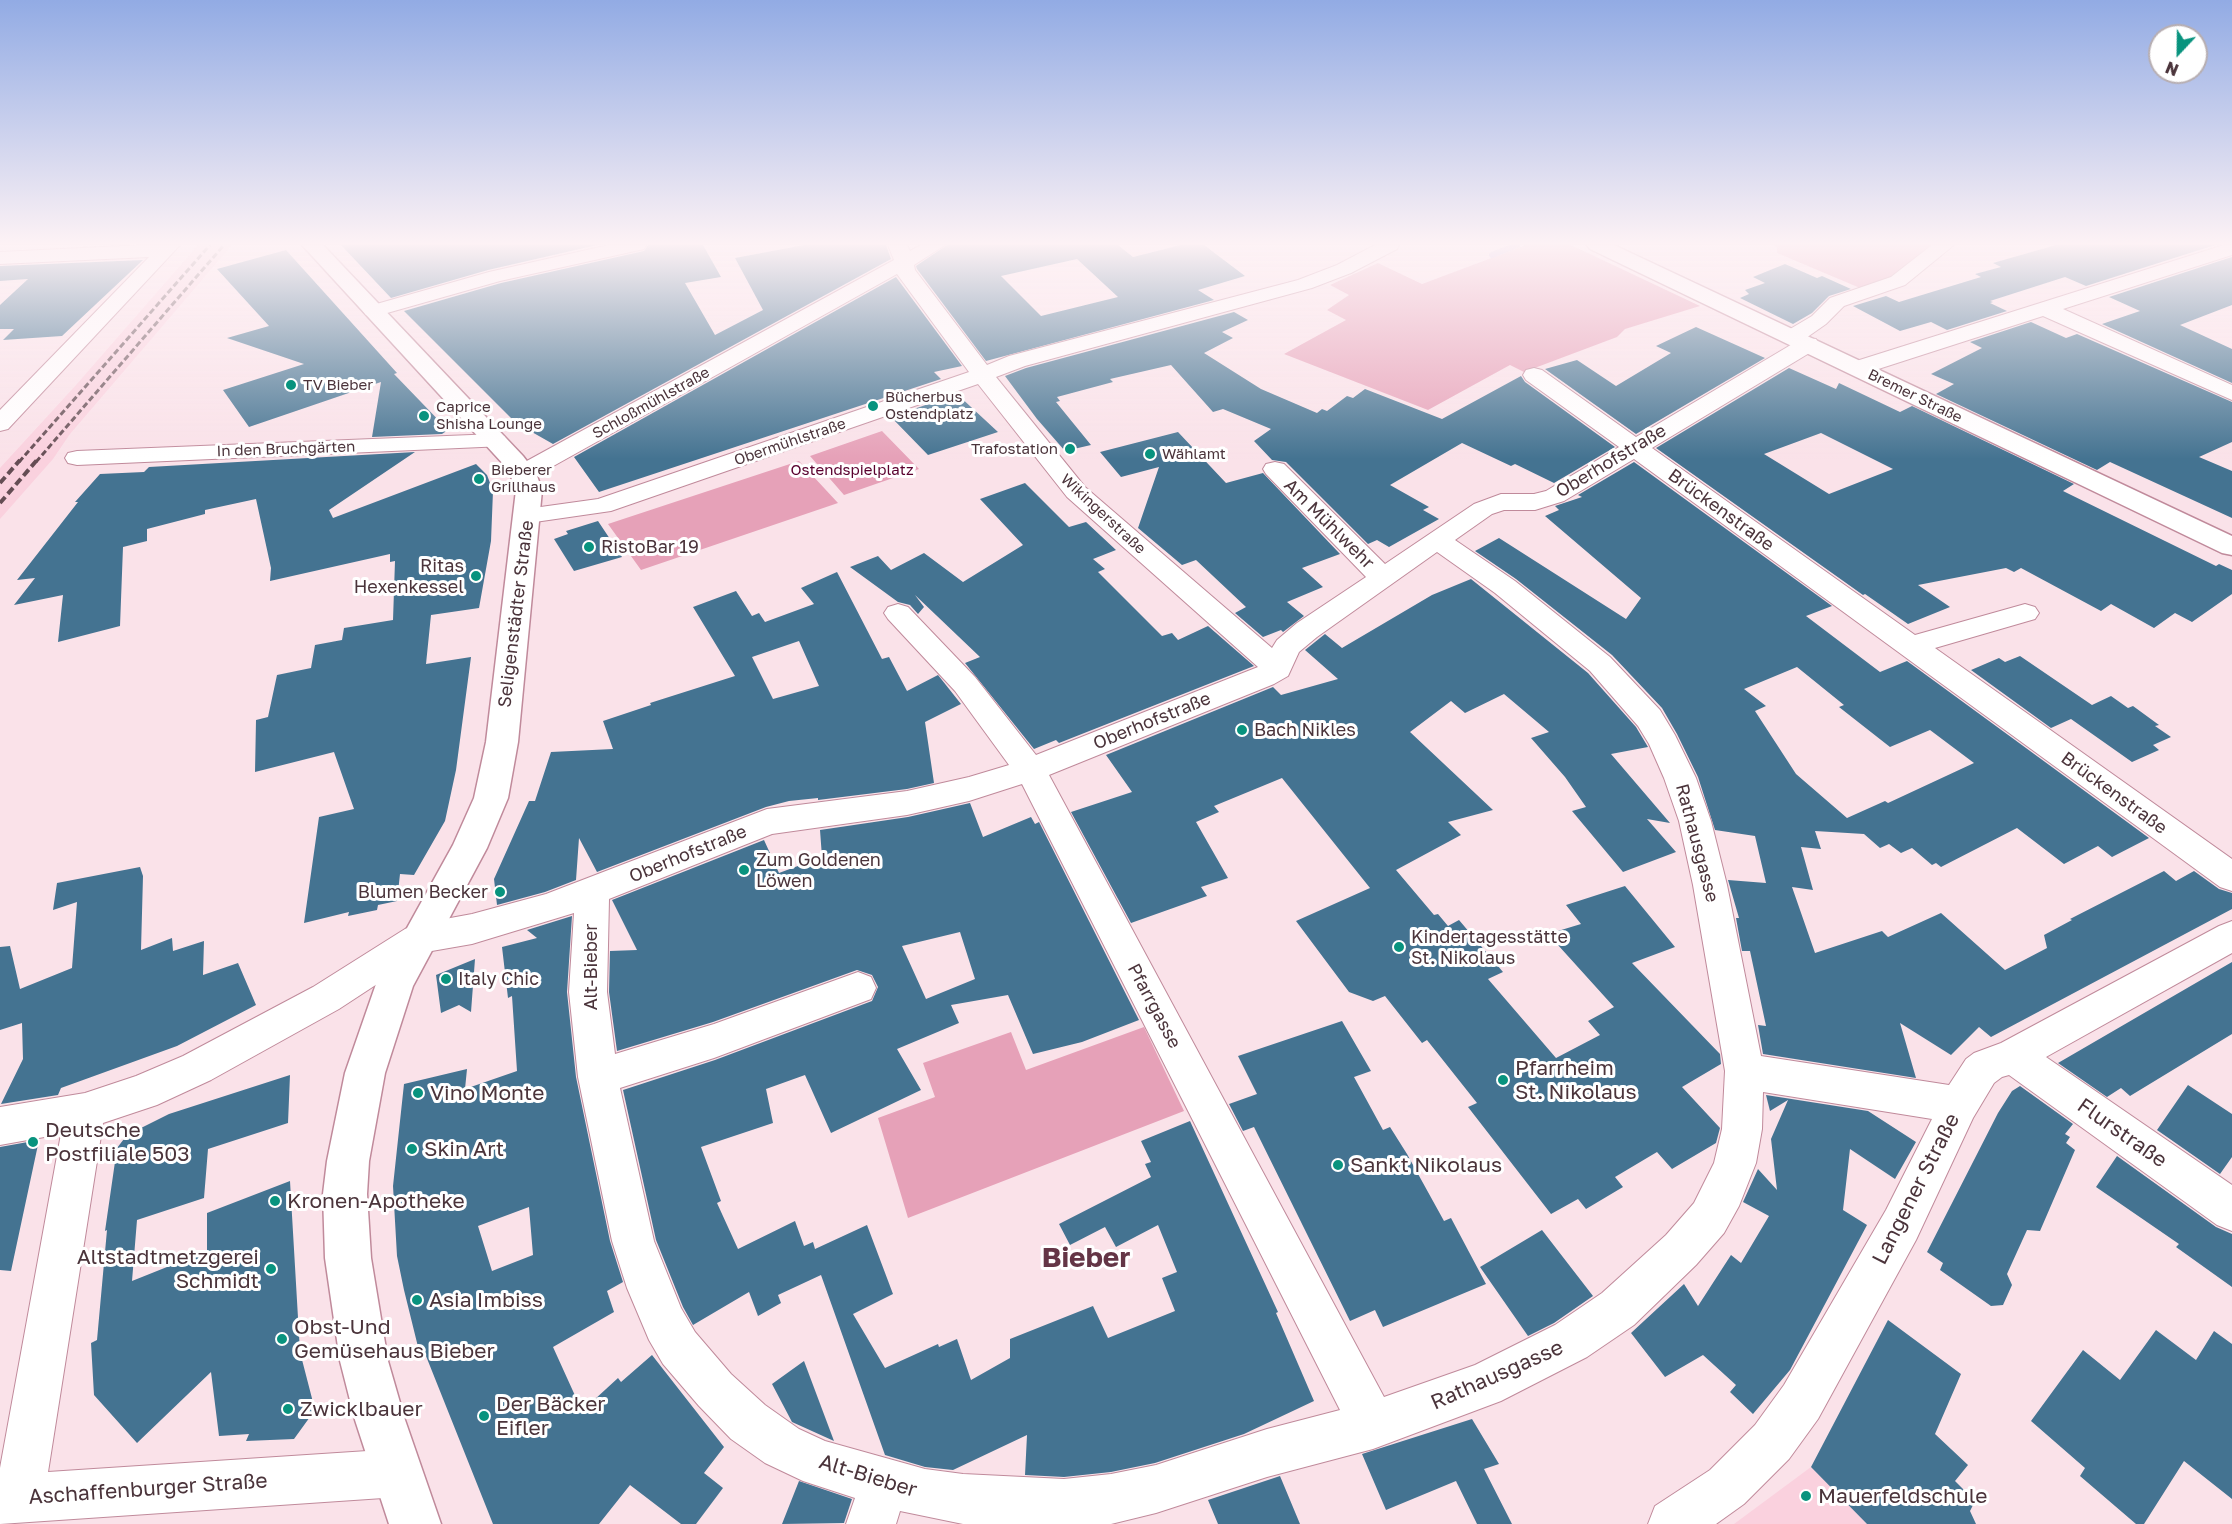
<!DOCTYPE html>
<html>
<head>
<meta charset="utf-8">
<style>
	body { margin:0 }
	#map { position:relative; width:2232px; height:1524px; overflow:hidden; background:#fae2e9; font-family:"Golos Text",sans-serif }
	canvas { display:block }
	.north { position:absolute; left:2148px; top:24px; width:60px; height:60px; box-sizing:border-box; background:#fff; border:2px solid #b7aeb1; border-radius:50%; rotate:202deg; font-size:16px; font-weight:700; line-height:24px; text-align:center; color:#4b343b }
	.north::after { content:''; display:block; margin:auto; width:21px; height:27px; background:#08937e; clip-path:polygon(50% 0,100% 100%,50% 72%,0 100%) }
</style>
</head>
<body>
<div id="map">
<canvas width="2232" height="1524"></canvas>
<div class="north">N</div>
</div>
<script>
const c = document.querySelector('canvas').getContext('2d');
c.lineJoin = 'round';
function fillPath(path, color) { c.fillStyle = color; c.fill(path, 'evenodd'); }
const shape = rows => new Path2D(rows.map(r => 'M' + r).join(''));
function stroke(path, color, width, dash) { c.strokeStyle = color; c.lineWidth = width; c.lineCap = dash ? 'butt' : 'round'; c.setLineDash(dash || []); c.stroke(path); }
function write(font, color, halo, rows, align = 'center') {
  c.font = font + ' "Golos Text",sans-serif'; c.lineWidth = 6; c.setLineDash([]); c.textBaseline = 'middle'; c.strokeStyle = halo; c.fillStyle = color; for (const [text, x, y, turn = 0] of rows) {
    c.save(); c.translate(x, y); c.rotate((+turn || 0) * Math.PI / 180); c.textAlign = isNaN(turn) ? turn : align; if (halo) c.strokeText(text, 0, 0); c.fillText(text, 0, 0); c.restore();
  }
}
fillPath(shape([
	[198,245,232,245,70,434,53,459,0,519,0,468,76,385],
	[1811,1467,1867,1524,1734,1524]
]), '#fad1de');
fillPath(shape([
	[1526,245,1571,245,1700,306,1625,329,1617,337,1524,372,1510,365,1428,410,1284,354,1346,320,1327,310,1349,295,1330,285,1378,263,1422,284],
	[1773,245,1935,245,1896,276,1860,288,1777,253,1777,247],
	[882,431,919,469,844,495,810,456],
	[799,461,838,503,641,570,608,524],
	[1144,1027,1184,1111,908,1218,878,1118,935,1097,923,1063,1011,1032,1026,1070]
]), '#e6a1b8');
stroke(shape([
	[1492,255,1517,245]
]), '#b19ede', 6);
fillPath(shape([
	[341,245,597,245,488,270,391,298],
	[648,245,703,245,721,277,685,283,715,335,763,310,735,258,804,245,886,245,891,259,553,444,516,423,404,311,501,283,644,251],
	[947,245,1118,245,1133,257,1181,245,1204,245,1245,276,1198,290,1214,300,986,361,917,269,916,266],
	[1077,259,1118,297,1041,316,1001,276],
	[2056,245,2215,245,2086,286,2065,277,1990,301,1993,302,1990,303,2007,311,1947,330,1931,322,1900,331,1853,306,1886,296,1899,302,1981,277,1975,274,2001,267,1993,263],
	[286,250,397,373,394,374,448,430,442,434,372,437,381,382,249,427,223,390,304,364,227,338,269,326,217,269],
	[2232,257,2232,305,2180,325,2232,349,2232,383,2102,324,2140,311,2109,297],
	[143,260,62,336,3,340,14,329,0,329,0,305,28,279,0,281,0,266],
	[1785,264,1817,278,1822,276,1851,289,1829,296,1812,313,1793,324,1740,298,1749,294,1745,290,1765,283,1753,277],
	[896,277,962,366,934,372,941,379,599,492,574,457],
	[1234,312,1248,320,1222,332,1233,338,1204,353,1261,389,1317,413,1322,409,1327,411,1347,396,1353,398,1365,389,1442,419,1521,376,1525,382,1615,447,1554,483,1515,464,1511,466,1462,443,1390,485,1429,507,1423,510,1439,519,1389,547,1377,540,1368,544,1286,462,1272,460,1254,441,1271,429,1223,409,1213,412,1171,365,1110,379,1113,382,1057,397,1060,401,1056,402,1091,445,1065,451,1037,419,1005,376,1026,368],
	[2031,322,2066,338,2077,334,2232,402,2232,442,2199,457,2232,471,2232,518,2110,462,2097,470,1936,394,1954,384,1931,374,1982,348,1970,342],
	[1696,327,1765,358,1636,434,1545,369,1577,360,1616,386,1671,353,1656,346],
	[1789,368,1836,389,1839,383,1900,412,1912,406,2074,484,2063,491,2216,566,2219,564,2232,570,2232,594,2192,622,2175,613,2154,628,2111,604,2101,611,2021,568,2014,572,2006,568,1918,585,1950,607,1908,624,1865,594,1863,595,1656,448],
	[1821,433,1893,469,1829,494,1764,454],
	[957,394,998,432,928,455,891,417],
	[1178,432,1226,483,1263,473,1340,554,1302,568,1323,587,1287,602,1304,616,1283,632,1281,630,1263,637,1235,613,1246,607,1196,560,1182,565,1138,528,1159,467,1121,477,1100,452],
	[415,452,329,510,333,518,476,464,487,475,493,491,491,541,479,608,431,615,426,664,471,657,456,770,445,821,414,875,400,874,397,901,378,905,377,910,348,916,349,912,304,923,319,817,354,809,334,752,255,772,256,720,268,717,277,675,311,668,315,645,342,640,344,628,393,620,395,561,390,562,390,554,270,581,271,568,256,499,205,510,205,514,147,529,147,541,123,547,120,626,58,642,63,595,14,605,35,578,17,580,78,502,75,502,100,474,144,472,149,467],
	[1634,462,1832,606,1806,616,1880,672,1907,661,2149,838,2112,857,2098,846,2064,864,2017,828,1941,867,1936,863,1932,865,1912,848,1901,853,1889,844,1880,848,1864,834,1815,831,1821,849,1801,847,1813,890,1792,887,1815,953,1882,931,1888,937,1941,913,2005,970,2047,948,2044,935,2072,920,2070,919,2164,871,2176,881,2194,871,2219,889,2232,893,2232,909,1991,1037,1979,1027,1951,1055,1900,1023,1916,1078,1763,1054,1758,1025,1766,1026,1750,951,1742,951,1736,918,1739,918,1728,880,1766,883,1755,836,1715,830,1698,777,1677,734,1662,708,1612,655,1516,579,1475,551,1499,538,1626,619,1641,598,1545,516,1559,510,1555,506,1582,497,1578,495],
	[1797,667,1844,705,1839,707,1890,747,1930,730,1974,763,1888,803,1885,801,1847,818,1796,774,1755,711,1766,706,1744,689],
	[1025,483,1069,527,1086,522,1116,550,1093,559,1105,569,1098,572,1162,636,1172,633,1178,640,1208,626,1254,666,1059,743,1056,740,1034,749,965,663,980,657,915,595,924,607,918,614,910,605,898,602,850,567,878,556,891,570,924,553,963,582,1023,545,980,499],
	[598,521,622,557,574,571,554,539,568,534,566,531],
	[837,572,882,659,889,657,907,691,938,675,961,704,925,722,934,783,907,789,818,800,818,798,789,801,766,807,597,872,579,838,576,880,545,892,497,905,494,879,529,801,535,801,551,752,613,749,603,721,651,705,650,703,735,676,693,607,736,591,752,616,759,613,765,622,814,604,801,588],
	[799,641,819,686,773,699,752,657],
	[1471,579,1588,673,1636,727,1648,747,1611,754,1670,823,1647,819,1676,852,1623,872,1572,811,1586,807,1565,777,1531,738,1549,732,1504,694,1465,713,1451,701,1410,732,1493,810,1448,822,1461,835,1396,870,1434,915,1438,914,1448,926,1459,920,1503,972,1488,979,1556,1058,1600,1035,1588,1021,1614,1007,1548,934,1581,924,1566,905,1625,886,1675,947,1632,963,1720,1054,1721,1064,1682,1087,1720,1128,1716,1143,1672,1169,1657,1152,1615,1177,1623,1187,1586,1209,1578,1199,1551,1214,1468,1107,1477,1103,1427,1040,1422,1043,1385,996,1373,1001,1349,992,1296,921,1370,888,1282,778,1214,806,1219,812,1196,822,1228,878,1201,887,1207,896,1131,923,1071,812,1132,792,1106,755,1273,687,1281,695,1338,679,1305,650,1325,634,1342,648,1432,595],
	[2020,656,2092,705,2111,696,2128,708,2133,706,2159,725,2155,726,2171,737,2153,745,2159,750,2132,762,2071,719,2051,728,1971,670,1999,658,2005,662],
	[970,803,983,837,1031,817,1035,824,1039,822,1139,1020,1082,1042,1033,1054,1008,995,951,1005,959,1023,897,1049,921,1090,831,1133,805,1075,766,1089,773,1123,701,1147,721,1201,717,1203,738,1249,795,1221,804,1246,813,1242,815,1249,867,1225,893,1294,853,1314,885,1368,938,1344,939,1347,957,1339,971,1380,1010,1358,1010,1339,1093,1306,1108,1338,1175,1311,1162,1278,1177,1272,1158,1225,1116,1247,1105,1227,1070,1245,1059,1224,1151,1177,1145,1164,1151,1162,1141,1141,1190,1121,1278,1312,1276,1313,1314,1401,1244,1434,1155,1463,1111,1472,1064,1477,1025,1475,1027,1435,953,1470,925,1467,885,1455,821,1275,778,1295,781,1303,758,1316,749,1292,693,1325,683,1307,656,1240,623,1090,715,1060,872,1001,878,987,872,975,857,970,713,1022,617,1051,609,992,610,951,637,950,612,900,764,840,779,873,822,857,820,830,908,817],
	[960,932,975,979,926,999,902,946],
	[140,867,143,876,141,950,172,938,173,951,204,941,203,975,238,963,256,1005,177,1046,61,1088,58,1095,1,1104,23,1059,22,1023,0,1030,0,947,10,946,20,989,72,968,77,902,53,910,57,883],
	[572,916,567,992,576,1077,610,1241,623,1282,607,1291,614,1312,553,1347,582,1411,618,1378,621,1382,652,1355,724,1447,704,1473,723,1488,696,1524,681,1524,630,1485,599,1524,493,1524,426,1356,421,1359,404,1290,397,1256,393,1186,404,1084,467,1069,465,1089,517,1071,512,996,508,998,502,947,537,938,527,930],
	[529,1207,533,1255,492,1271,478,1226],
	[475,959,471,1012,459,1005,441,1013,436,975],
	[2232,962,2232,1034,2130,1096,2121,1088,2107,1097,2058,1063],
	[1342,1021,1371,1071,1354,1077,1383,1130,1390,1127,1407,1154,1444,1221,1451,1218,1486,1284,1383,1327,1375,1310,1350,1321,1254,1127,1243,1131,1229,1104,1257,1094,1238,1056],
	[290,1075,288,1123,208,1149,204,1198,137,1220,132,1281,207,1251,207,1213,290,1181,300,1352,315,1410,294,1439,246,1441,249,1434,219,1436,211,1372,137,1443,94,1395,91,1343,97,1340,107,1230,105,1231,117,1148,127,1135,169,1114],
	[2188,1085,2232,1114,2232,1157,2220,1174,2157,1130],
	[2020,1086,2073,1124,2065,1134,2070,1137,2066,1143,2075,1150,2040,1231,2027,1230,2007,1274,2012,1285,2003,1305,1991,1306,1940,1270,1943,1263,1927,1252,1998,1113,2012,1091],
	[1766,1095,1868,1111,1916,1142,1895,1179,1850,1149,1843,1210,1867,1225,1790,1370,1753,1414,1730,1392,1736,1385,1703,1355,1665,1377,1631,1333,1684,1284,1698,1306,1731,1255,1741,1263,1769,1216,1743,1202,1758,1169,1777,1190,1771,1139,1788,1100,1770,1111],
	[39,1140,11,1271,0,1270,0,1147],
	[2117,1156,2216,1227,2232,1234,2232,1287,2176,1247,2179,1244,2096,1187],
	[1542,1230,1593,1296,1554,1323,1528,1336,1480,1267],
	[1888,1320,1961,1374,1935,1434,1968,1465,1955,1481,1975,1501,1970,1511,1976,1524,1867,1524,1811,1467],
	[2156,1330,2196,1360,2214,1331,2232,1344,2232,1499,2184,1461,2144,1524,2136,1524,2080,1476,2085,1468,2031,1421,2083,1350,2120,1380],
	[804,1361,834,1441,792,1422,772,1384],
	[1472,1419,1499,1464,1484,1469,1512,1524,1477,1524,1456,1481,1386,1510,1362,1454],
	[1280,1476,1300,1524,1218,1524,1208,1500],
	[799,1481,852,1499,844,1523,782,1524]
]), '#447391');
const minor = shape([
	[143,245,180,245,8,429,0,431,0,410,149,257,0,264,0,252,143,245],
	[609,245,646,245,644,249,500,281,373,317,366,315,363,311,366,307,489,272,609,245],
	[888,245,907,245,910,251,921,245,945,245,914,265,915,270,987,365,1009,356,1298,280,1337,265,1375,245,1399,245,1397,249,1351,273,1312,288,1025,366,996,377,1085,487,1272,648,1277,640,1297,623,1366,577,1266,474,1263,469,1266,464,1275,462,1284,464,1385,564,1474,504,1501,494,1534,494,1546,491,1619,447,1526,380,1523,375,1526,370,1534,368,1542,370,1636,437,1794,343,1785,342,1782,337,1785,332,1812,316,1830,298,1891,277,1932,245,1954,245,1905,285,1844,306,1826,324,1806,338,1816,339,1819,344,1816,349,1652,448,1915,635,2025,604,2035,607,2039,613,2035,619,1935,648,2232,859,2232,891,2220,887,1634,459,1564,501,1535,510,1504,510,1492,514,1455,540,1515,581,1610,657,1660,710,1675,735,1696,778,1711,821,1727,885,1761,1056,1949,1085,1966,1059,1974,1053,2001,1043,2219,926,2232,921,2232,953,2046,1057,2232,1185,2232,1231,2217,1225,2009,1075,2002,1077,1994,1083,1973,1118,1916,1240,1818,1419,1789,1459,1744,1504,1716,1524,1648,1524,1655,1506,1710,1470,1755,1425,1784,1385,1886,1210,1932,1119,1763,1092,1762,1129,1756,1163,1739,1206,1724,1233,1696,1265,1634,1325,1587,1357,1501,1401,1373,1449,1267,1477,1156,1513,1111,1524,963,1524,900,1511,896,1524,846,1524,855,1498,803,1481,765,1463,731,1439,699,1406,663,1364,649,1340,627,1288,612,1241,578,1077,569,992,574,913,472,944,426,952,339,1009,211,1080,157,1105,103,1123,48,1472,398,1449,415,1456,422,1473,415,1490,398,1497,0,1524,0,1468,61,1134,0,1145,0,1107,85,1093,136,1076,183,1056,313,987,405,929,418,924,472,914,546,894,767,809,907,791,969,777,1009,765,955,691,888,619,884,613,888,607,898,604,908,607,975,677,1036,755,1258,667,1067,497,978,384,611,511,528,523,519,520,515,515,519,510,598,499,969,372,897,274,532,478,523,480,514,478,511,473,514,468,894,260,888,245],
	[1437,552,1495,593,1590,671,1638,726,1649,744,1664,778,1679,821,1693,885,1725,1071,1722,1129,1714,1163,1694,1203,1666,1235,1602,1293,1555,1325,1475,1365,1384,1397,1049,775,1274,684,1288,676,1299,652,1317,637,1437,552],
	[1022,784,1340,1410,1267,1429,1156,1465,1111,1474,1064,1479,963,1474,925,1469,825,1441,799,1429,765,1405,731,1374,695,1332,681,1308,654,1241,620,1088,714,1058,871,999,876,988,871,977,858,972,714,1024,615,1054,607,992,609,899,772,834,907,815,969,801,1022,784],
	[2224,245,2232,245,2232,255,2063,309,2232,385,2232,400,2043,316,1866,373,1858,375,1850,373,1847,368,1850,363,2224,245],
	[496,434,504,436,508,441,504,446,77,465,68,463,65,458,68,453,77,451,496,434]
]);
const tertiary = shape([
	[302,245,323,245,523,456,536,473,542,490,518,742,508,798,487,848,413,986,385,1073,369,1161,367,1194,371,1258,388,1361,405,1420,441,1524,389,1524,355,1420,340,1361,325,1258,323,1194,327,1161,345,1073,376,984,453,845,474,798,486,742,516,490,510,474,505,466,302,245],
	[1587,245,1614,245,2232,536,2232,555,2222,553,1590,249,1587,245]
]);
stroke(minor, '#c08a9b', 2);
stroke(tertiary, '#c08a9b', 3);
fillPath(minor, '#fff');
fillPath(tertiary, '#fff');
stroke(shape([
	[19,462,210,245],
	[36,462,224,245]
]), '#654d54', 3, [6, 3]);
stroke(shape([
	[0,483,20,460],
	[0,503,37,460]
]), '#654d54', 4, [8, 4]);
const sky = c.createLinearGradient(0, 0, 0, 459);
sky.addColorStop(0, '#92abe4');
sky.addColorStop(0.53, '#fdf2f5');
sky.addColorStop(1, '#fdf2f500');
c.fillStyle = sky;
c.fillRect(0, 0, 2232, 459);
for (const [x, y, r, color] of [
	[291,385,6,"#08937e"],
	[873,406,6,"#08937e"],
	[424,416,6,"#08937e"],
	[1070,449,6,"#08937e"],
	[1150,454,6,"#08937e"],
	[479,479,6,"#08937e"],
	[589,547,6,"#08937e"],
	[476,576,6,"#08937e"],
	[1242,730,6,"#08937e"],
	[744,870,6,"#08937e"],
	[500,892,6,"#08937e"],
	[1399,947,6,"#08937e"],
	[446,979,6,"#08937e"],
	[1503,1080,6,"#08937e"],
	[418,1093,6,"#08937e"],
	[33,1142,6,"#08937e"],
	[412,1149,6,"#08937e"],
	[1338,1165,6,"#08937e"],
	[275,1201,6,"#08937e"],
	[271,1269,6,"#08937e"],
	[417,1300,6,"#08937e"],
	[282,1339,6,"#08937e"],
	[288,1409,6,"#08937e"],
	[484,1416,6,"#08937e"],
	[1806,1496,6,"#08937e"]
]) { const dot = new Path2D(); dot.arc(x, y, r, 0, 2 * Math.PI); c.fillStyle = color; c.fill(dot); stroke(dot, '#fff', 2); }
write('15px', '#4b343b', '#fff', [
	["TV Bieber",303,385],
	["Bücherbus",885,397],
	["Ostendplatz",885,414],
	["Caprice",436,407],
	["Shisha Lounge",436,424],
	["Trafostation",1058,449,"right"],
	["Wählamt",1162,454],
	["Bieberer",491,470],
	["Grillhaus",491,487]
], 'left');
write('15px', '#4b343b', '#fff', [
	["Bremer Straße",1915,396,26],
	["Schloßmühlstraße",651,403,-29],
	["Obermühlstraße",790,442,-19],
	["In den Bruchgärten",286,449,-2],
	["Wikingerstraße",1103,514,43]
]);
write('15px', '#59002e', '#fff', [
	["Ostendspielplatz",852,470]
]);
write('18px', '#4b343b', '#fff', [
	["Oberhofstraße",1611,461,-31],
	["Brückenstraße",1721,510,36],
	["Am Mühlwehr",1329,524,45],
	["Seligenstädter Straße",516,614,-83],
	["Oberhofstraße",1152,721,-22],
	["Brückenstraße",2114,793,36],
	["Rathausgasse",1697,843,75],
	["Oberhofstraße",688,854,-22],
	["Alt-Bieber",591,967,-90],
	["Pfarrgasse",1154,1006,62]
]);
write('18px', '#4b343b', '#fff', [
	["RistoBar 19",601,547],
	["Ritas",464,566,"right"],
	["Hexenkessel",464,587,"right"],
	["Bach Nikles",1254,730],
	["Zum Goldenen",756,860],
	["Löwen",756,881],
	["Blumen Becker",488,892,"right"],
	["Kindertagesstätte",1411,937],
	["St. Nikolaus",1411,958],
	["Italy Chic",458,979]
], 'left');
write('21px', '#4b343b', '#fff', [
	["Pfarrheim",1515,1068],
	["St. Nikolaus",1515,1092],
	["Vino Monte",430,1093],
	["Deutsche",45,1130],
	["Postfiliale 503",45,1154],
	["Skin Art",424,1149],
	["Sankt Nikolaus",1350,1165],
	["Kronen-Apotheke",287,1201],
	["Altstadtmetzgerei",259,1257,"right"],
	["Schmidt",259,1281,"right"],
	["Asia Imbiss",429,1300],
	["Obst-Und",294,1327],
	["Gemüsehaus Bieber",294,1351],
	["Der Bäcker",496,1404],
	["Eifler",496,1428],
	["Zwicklbauer",300,1409],
	["Mauerfeldschule",1818,1496]
], 'left');
write('21px', '#4b343b', '#fff', [
	["Flurstraße",2122,1133,35],
	["Langener Straße",1916,1189,-63],
	["Rathausgasse",1497,1375,-24],
	["Alt-Bieber",868,1476,17],
	["Aschaffenburger Straße",148,1489,-4]
]);
write('bold 28px', '#643546', '#fff', [
	["Bieber",1086,1258]
]);
</script>
</body>
</html>
